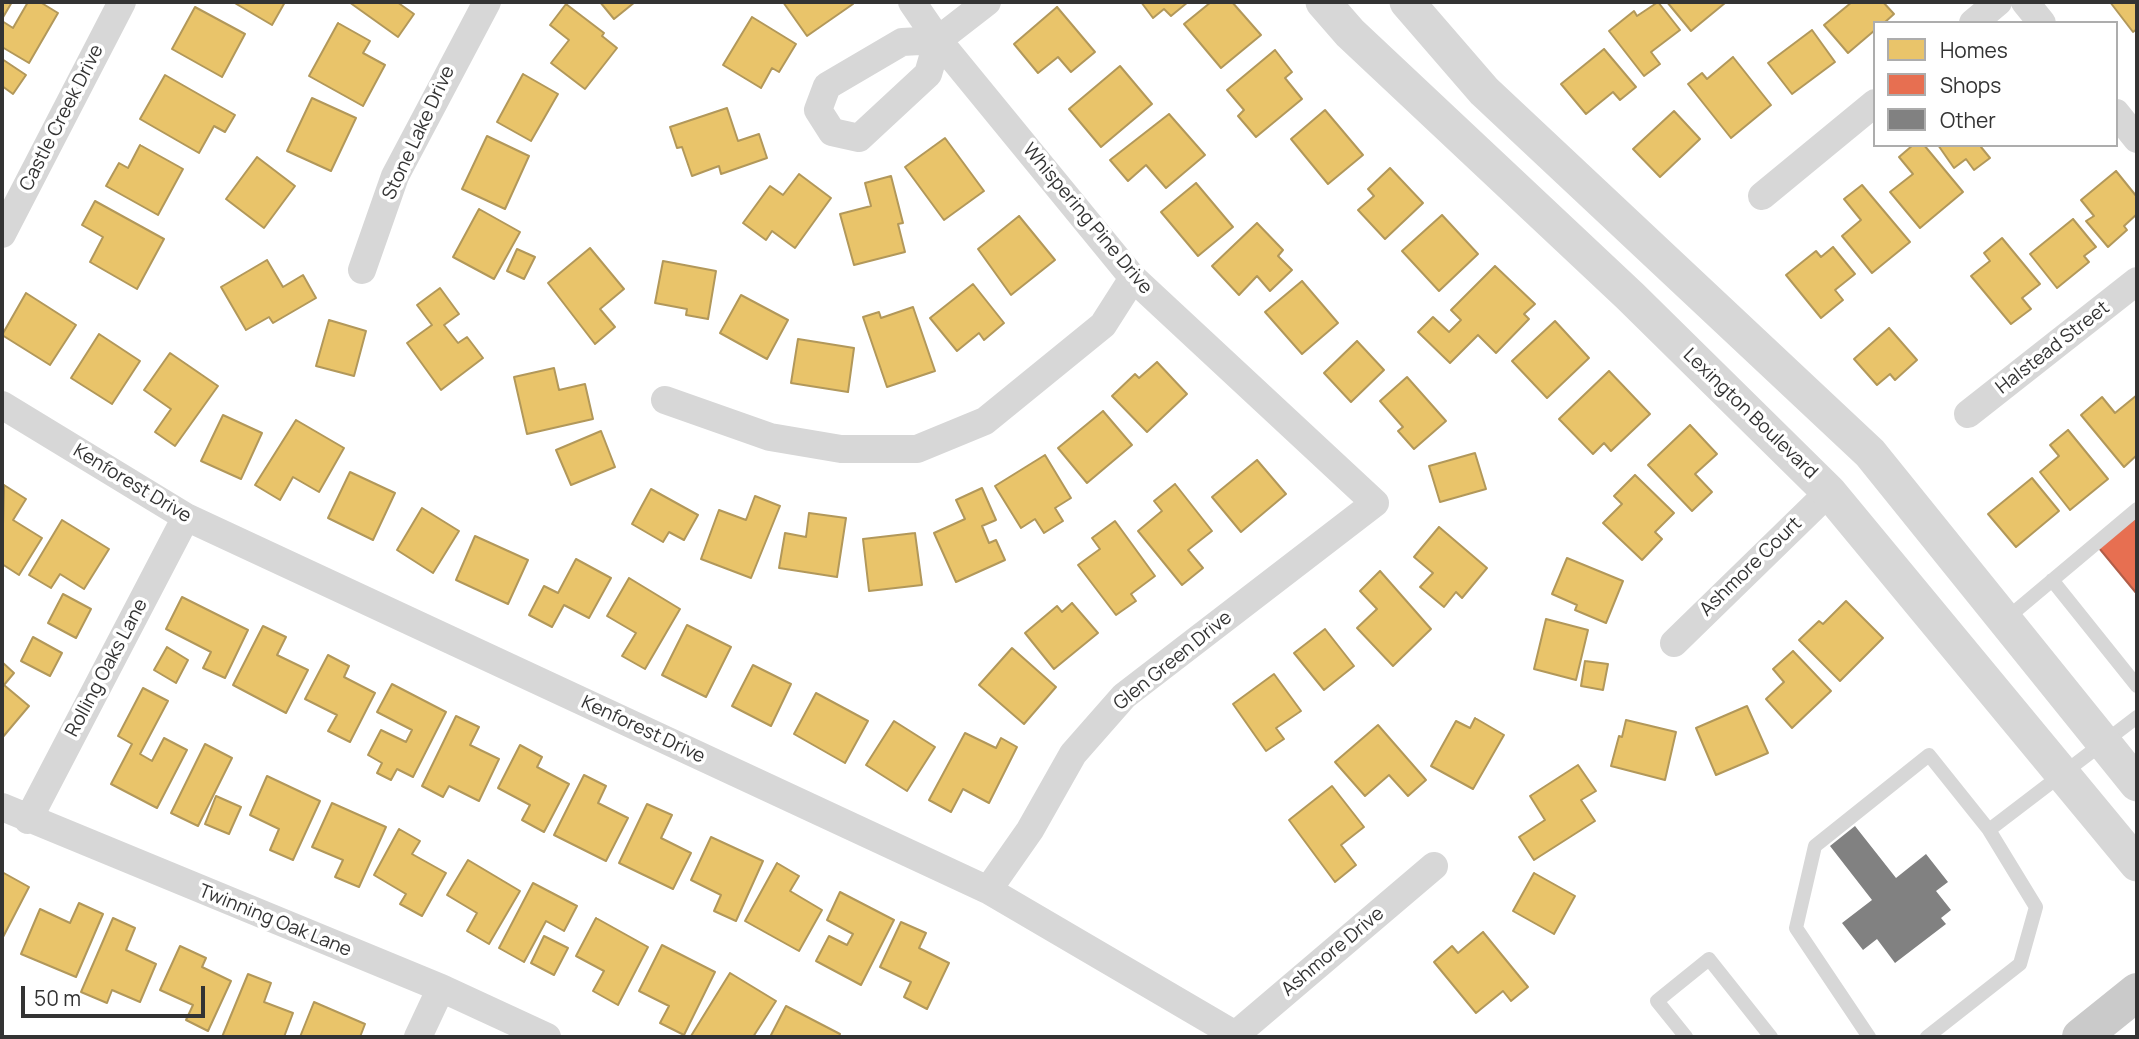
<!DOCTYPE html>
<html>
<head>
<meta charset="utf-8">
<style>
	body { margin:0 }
	#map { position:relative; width:2139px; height:1039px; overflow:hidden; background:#fff; font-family:Manrope,sans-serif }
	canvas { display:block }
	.frame { position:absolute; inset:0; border:4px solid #333; pointer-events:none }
	.legend { position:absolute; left:1873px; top:21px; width:245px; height:126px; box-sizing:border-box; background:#fff; border:2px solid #adadad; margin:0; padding:9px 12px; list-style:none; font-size:21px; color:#333 }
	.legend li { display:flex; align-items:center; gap:14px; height:35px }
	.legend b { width:35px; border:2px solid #adadad }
	.scale { position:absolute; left:21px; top:986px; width:184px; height:32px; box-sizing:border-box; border:4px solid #333; border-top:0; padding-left:9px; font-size:21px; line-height:24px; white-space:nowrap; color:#333; -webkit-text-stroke:5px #fff; paint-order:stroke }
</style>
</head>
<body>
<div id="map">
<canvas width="2139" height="1039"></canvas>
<div class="frame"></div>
<ul class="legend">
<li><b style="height:19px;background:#e9c46a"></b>Homes</li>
<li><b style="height:19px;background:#e76f51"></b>Shops</li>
<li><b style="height:19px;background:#818181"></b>Other</li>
</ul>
<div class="scale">50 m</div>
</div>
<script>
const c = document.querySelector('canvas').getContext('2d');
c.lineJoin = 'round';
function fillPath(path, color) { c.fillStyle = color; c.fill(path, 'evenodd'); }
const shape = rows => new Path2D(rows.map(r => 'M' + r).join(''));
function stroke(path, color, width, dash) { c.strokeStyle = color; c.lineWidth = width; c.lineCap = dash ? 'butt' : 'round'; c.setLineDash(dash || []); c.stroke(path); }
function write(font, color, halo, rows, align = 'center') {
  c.font = font + ' Manrope,sans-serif'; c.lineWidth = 7; c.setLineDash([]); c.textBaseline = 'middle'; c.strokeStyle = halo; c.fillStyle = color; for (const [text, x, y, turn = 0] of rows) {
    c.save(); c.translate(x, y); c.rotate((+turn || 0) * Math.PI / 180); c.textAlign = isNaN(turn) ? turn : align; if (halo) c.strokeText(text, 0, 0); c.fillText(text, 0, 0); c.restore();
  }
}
const homes = shape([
	[2,2,12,2,2,19,2,2],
	[28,2,40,2,58,13,29,63,2,47,2,21,13,28,28,2],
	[233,2,285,2,272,25,233,2],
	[349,2,397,2,414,14,398,37,349,2],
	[600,2,635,2,614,19,600,2],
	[783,2,851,2,853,4,807,36,783,2],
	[1141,2,1188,2,1171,16,1164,9,1153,18,1141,2],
	[1211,2,1232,2,1261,35,1221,68,1184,24,1211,2],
	[1658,2,1680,30,1651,52,1660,64,1644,76,1609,31,1634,11,1637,16,1658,2],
	[1667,2,1724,2,1725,3,1691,31,1667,2],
	[1852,2,1883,2,1894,14,1884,23,1875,23,1875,30,1848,53,1824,25,1852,2],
	[2110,2,2137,2,2137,29,2133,32,2110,2],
	[566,4,604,33,602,36,617,48,585,89,551,63,569,40,550,25,566,4],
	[195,7,245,34,222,77,172,49,195,7],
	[1057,7,1095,52,1071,72,1058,57,1038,73,1014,44,1057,7],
	[752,17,796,44,779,72,772,68,761,88,723,65,752,17],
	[338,23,370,41,363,53,385,65,363,106,309,76,338,23],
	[1812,30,1835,62,1792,94,1768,63,1812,30],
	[1604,49,1636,87,1620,100,1613,92,1586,114,1561,84,1604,49],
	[1275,50,1292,72,1285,78,1302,99,1256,137,1238,116,1244,110,1227,90,1275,50],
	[1733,57,1771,105,1731,138,1688,84,1702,73,1707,79,1733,57],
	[2,59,26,75,13,94,2,86,2,59],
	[1120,66,1152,104,1101,147,1069,109,1120,66],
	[523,74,558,94,531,141,497,122,523,74],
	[165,75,235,115,225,132,214,126,199,153,140,119,165,75],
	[312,98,356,118,331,171,287,151,312,98],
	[727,108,738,141,759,134,767,158,721,174,719,166,692,176,682,147,677,148,670,127,727,108],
	[1325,110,1363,155,1328,184,1291,139,1325,110],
	[1674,111,1700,139,1660,177,1633,149,1674,111],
	[1169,114,1205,155,1166,188,1146,165,1128,181,1110,160,1169,114],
	[487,136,529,156,505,209,462,189,487,136],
	[945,138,984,191,944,220,905,167,945,138],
	[140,145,183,169,158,215,106,186,119,163,128,168,140,145],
	[1913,145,1924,145,1963,192,1920,228,1890,192,1913,174,1899,157,1913,145],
	[1938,145,1984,145,1981,147,1990,158,1974,170,1966,159,1954,168,1938,145],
	[257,157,295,186,264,228,226,199,257,157],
	[1390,168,1423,203,1385,239,1358,210,1374,196,1368,189,1390,168],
	[2116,171,2137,197,2137,214,2124,226,2127,230,2108,247,2086,221,2094,216,2081,200,2116,171],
	[799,174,831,198,795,248,772,231,766,240,743,223,770,186,783,195,799,174],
	[891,176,903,223,898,224,905,252,854,265,840,214,871,206,865,183,891,176],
	[1196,183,1233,227,1198,256,1161,212,1196,183],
	[1862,185,1910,242,1872,273,1842,236,1861,220,1844,199,1862,185],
	[95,201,164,239,137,289,90,262,103,237,82,225,95,201],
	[479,209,520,232,494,279,453,257,479,209],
	[1442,215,1478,254,1439,291,1402,251,1442,215],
	[1019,216,1055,260,1011,295,978,249,1019,216],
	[2073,219,2096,247,2084,256,2089,262,2057,288,2030,254,2073,219],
	[1257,223,1283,250,1278,256,1292,270,1270,291,1257,276,1239,295,1212,266,1257,223],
	[2002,238,2040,284,2022,298,2031,309,2011,324,1971,276,1990,261,1984,253,2002,238],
	[1833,247,1855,274,1835,290,1843,300,1821,318,1786,275,1816,251,1821,257,1833,247],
	[590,248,624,289,600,309,615,327,595,344,548,283,590,248],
	[517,249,535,257,524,279,507,271,517,249],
	[267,260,283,287,303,275,316,298,273,323,269,317,246,330,221,287,267,260],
	[663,261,716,271,708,319,686,315,687,309,655,303,663,261],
	[1495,266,1535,304,1524,314,1529,319,1496,353,1478,335,1450,363,1418,332,1433,317,1449,332,1461,320,1451,310,1495,266],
	[1302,281,1338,323,1302,354,1265,312,1302,281],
	[973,284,1004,323,984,340,979,333,957,351,930,318,973,284],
	[440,288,459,314,444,325,458,343,467,337,483,358,441,390,407,343,432,325,417,305,440,288],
	[26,293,76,325,50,365,2,335,26,293],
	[741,295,788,320,767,359,720,333,741,295],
	[913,307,935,371,887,387,863,317,879,312,881,318,913,307],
	[329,320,366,331,354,376,316,366,329,320],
	[1555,321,1589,358,1547,398,1512,361,1555,321],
	[1889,328,1917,360,1895,380,1890,374,1877,385,1854,359,1889,328],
	[99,334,140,361,112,404,71,378,99,334],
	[798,339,854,348,848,392,791,383,798,339],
	[1357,341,1384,370,1351,402,1324,373,1357,341],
	[170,353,218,386,175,446,155,432,171,409,144,390,170,353],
	[1157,362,1187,394,1147,432,1112,396,1135,374,1139,378,1157,362],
	[554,368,559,390,585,384,593,419,527,434,514,377,554,368],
	[1609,371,1650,414,1611,451,1604,443,1593,454,1559,419,1609,371],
	[1407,377,1446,421,1414,449,1398,431,1403,427,1380,401,1407,377],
	[2137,395,2137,455,2124,467,2081,415,2102,397,2115,413,2137,395],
	[1103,411,1132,445,1087,483,1058,448,1103,411],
	[223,415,262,433,241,479,201,461,223,415],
	[296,420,344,448,319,492,293,477,280,500,255,485,296,420],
	[1690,425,1717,454,1695,474,1712,492,1692,511,1648,465,1690,425],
	[2068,430,2108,479,2070,510,2040,472,2059,456,2050,445,2068,430],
	[601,431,615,467,571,485,556,450,601,431],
	[1475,453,1486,489,1440,502,1429,466,1475,453],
	[1045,455,1071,498,1055,508,1063,521,1044,533,1035,519,1021,528,995,486,1045,455],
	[1257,460,1286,494,1241,532,1212,497,1257,460],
	[350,472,395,493,373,540,328,518,350,472],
	[1635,475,1674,513,1655,532,1662,539,1642,560,1603,523,1622,504,1614,496,1635,475],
	[2032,478,2059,511,2016,547,1988,514,2032,478],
	[1175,484,1212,531,1188,550,1203,568,1182,585,1138,531,1162,511,1154,501,1175,484],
	[4,485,26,499,13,520,42,538,19,575,2,564,4,485],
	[982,488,996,520,982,526,989,543,996,540,1005,560,956,582,934,533,965,519,956,500,982,488],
	[651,489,698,515,684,540,669,532,663,542,632,524,651,489],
	[755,496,780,506,751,578,701,559,719,510,746,520,755,496],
	[422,508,459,531,433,573,397,550,422,508],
	[809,513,846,518,837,577,779,568,785,533,806,537,809,513],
	[62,520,109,549,84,589,60,574,51,588,29,575,62,520],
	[1115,521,1155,576,1131,594,1136,601,1116,615,1078,565,1100,549,1092,538,1115,521],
	[1439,527,1487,568,1462,598,1456,592,1444,607,1420,587,1433,573,1414,557,1439,527],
	[915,533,922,585,869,591,863,539,915,533],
	[475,536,528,560,508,604,456,580,475,536],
	[1567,558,1623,581,1606,623,1575,610,1577,605,1552,594,1567,558],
	[576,559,611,578,589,618,564,605,552,627,529,615,544,586,558,593,576,559],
	[1380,571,1431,629,1393,666,1357,628,1377,609,1360,591,1380,571],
	[629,578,680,609,645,669,622,656,636,633,607,616,629,578],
	[63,594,91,609,76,638,48,623,63,594],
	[182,597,248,630,225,678,203,668,211,652,166,629,182,597],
	[1846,601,1883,638,1840,681,1799,640,1819,621,1823,624,1846,601],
	[1072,603,1098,633,1054,669,1025,633,1057,606,1062,612,1072,603],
	[1546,619,1588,630,1576,680,1534,669,1546,619],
	[687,625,731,647,706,697,662,675,687,625],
	[263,626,286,637,277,655,308,670,286,713,233,685,263,626],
	[1325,629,1354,666,1324,690,1294,653,1325,629],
	[33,637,62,653,50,676,21,661,33,637],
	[167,647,188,660,176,683,154,670,167,647],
	[1012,648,1056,687,1024,724,979,685,1012,648],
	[1793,651,1831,691,1792,728,1766,699,1784,682,1773,669,1793,651],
	[328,655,349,666,344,677,375,693,350,742,328,731,337,715,305,699,328,655],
	[1585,661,1608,664,1603,690,1581,686,1585,661],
	[2,662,14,673,4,685,29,706,2,738,2,662],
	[753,665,791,684,771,726,732,706,753,665],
	[1274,674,1301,711,1276,728,1284,739,1266,751,1233,704,1274,674],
	[392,684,446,712,413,777,397,769,391,780,377,773,382,763,368,755,381,730,406,742,412,730,377,712,392,684],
	[143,688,168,701,140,754,152,761,164,738,187,750,157,808,111,784,132,744,118,736,143,688],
	[816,693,868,721,845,763,794,734,816,693],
	[1747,706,1768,753,1716,775,1696,728,1747,706],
	[456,716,479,727,470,745,499,759,479,801,449,786,443,797,422,786,456,716],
	[1475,718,1504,735,1473,789,1431,766,1456,721,1470,728,1475,718],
	[1626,720,1676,732,1665,780,1611,766,1619,736,1622,737,1626,720],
	[894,721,935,747,907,791,866,765,894,721],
	[1378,725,1426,780,1408,796,1389,775,1365,796,1335,762,1378,725],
	[965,733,996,748,1001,738,1017,747,989,803,963,789,951,812,929,800,965,733],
	[205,744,232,758,198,826,171,813,205,744],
	[520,745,542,757,537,767,569,784,544,832,522,820,530,805,498,788,520,745],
	[1578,765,1596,791,1581,800,1595,821,1534,860,1519,837,1545,820,1530,796,1578,765],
	[584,775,606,786,598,803,628,818,606,861,554,835,584,775],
	[267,776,320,801,293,860,270,850,279,829,250,815,267,776],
	[1332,786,1364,827,1341,845,1356,865,1335,882,1289,820,1332,786],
	[216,796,241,807,229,834,205,824,216,796],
	[332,803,386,827,359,887,335,877,343,860,312,847,332,803],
	[647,804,672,815,661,838,691,853,673,889,619,863,647,804],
	[399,829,420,841,412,854,446,873,422,916,400,904,406,894,374,875,399,829],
	[711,837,763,861,736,921,714,911,721,895,691,880,711,837],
	[468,860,520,891,489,944,467,931,477,913,447,895,468,860],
	[777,863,799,876,790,891,822,910,799,951,745,921,777,863],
	[2,872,29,887,2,939,2,872],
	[1534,873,1575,896,1554,934,1513,911,1534,873],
	[533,883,577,906,564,931,546,921,524,962,499,948,533,883],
	[840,892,894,920,861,985,816,961,829,936,847,945,853,934,827,920,840,892],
	[79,903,103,914,76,977,21,954,40,909,70,923,79,903],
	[113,918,135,928,126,950,156,964,140,1002,112,990,107,1003,81,992,113,918],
	[596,918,648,947,618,1005,593,991,604,971,576,956,596,918],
	[901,922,926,933,919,948,949,963,927,1009,904,997,911,982,880,967,901,922],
	[1483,932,1528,987,1511,1001,1503,991,1476,1013,1434,962,1452,946,1458,953,1483,932],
	[544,936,568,948,554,975,531,963,544,936],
	[662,945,715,972,684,1035,660,1023,669,1006,639,991,662,945],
	[180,946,206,958,202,967,231,981,208,1031,186,1020,193,1005,160,990,180,946],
	[730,973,776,1001,753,1037,693,1037,691,1036,730,973],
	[248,974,271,983,264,1002,293,1013,284,1037,222,1037,248,974],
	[314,1002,365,1024,360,1037,300,1037,314,1002],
	[786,1006,840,1034,839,1037,770,1037,786,1006]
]);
fillPath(homes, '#e9c46a');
stroke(homes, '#b2985a', 2);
const shops = shape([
	[2137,517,2137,594,2099,548,2137,517]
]);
fillPath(shops, '#e76f51');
stroke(shops, '#b15d48', 2);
fillPath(shape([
	[1855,826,1896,878,1926,854,1948,882,1936,891,1951,910,1941,918,1946,924,1895,963,1877,939,1863,950,1842,923,1872,900,1830,846]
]), '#818181');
stroke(shape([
	[2052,580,2137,686],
	[2006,619,2137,509],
	[1686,1037,1657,1001,1709,959,1771,1037],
	[1869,1037,1796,928,1815,846,1929,755,1989,830],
	[1927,1037,2020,964,2036,907,1989,830,2137,717]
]), '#d7d7d7', 14);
stroke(shape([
	[912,2,938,40,1133,278,1375,503,1124,696,1073,754,1030,830,988,890],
	[2025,2,2042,23],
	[1973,23,1998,2],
	[938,40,928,74,859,138,832,132,818,110,827,86,902,42,938,40],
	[938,40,987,2],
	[2116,113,2137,139],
	[1762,196,1875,103],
	[2,234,122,2],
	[362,270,395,176,487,2],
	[665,400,770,437,841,449,917,449,985,421,1103,325,1133,278],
	[2,405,186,517,988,890,1239,1037],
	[1968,414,2137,281],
	[1674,643,1829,492],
	[2,807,441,988,547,1037],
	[28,820,186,517],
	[418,1037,441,988],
	[1233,1037,1434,866]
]), '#d7d7d7', 28);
stroke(shape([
	[1323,2,1350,33,1630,296,1829,492,2137,864],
	[1407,2,1484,91,1870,453,2137,784]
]), '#d7d7d7', 35);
stroke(shape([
	[2081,1037,2137,992]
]), '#cacaca', 38);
write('19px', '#333', '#fff', [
	["Castle Creek Drive",62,118,-63],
	["Stone Lake Drive",419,133,-65],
	["Whispering Pine Drive",1087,219,50],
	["Halstead Street",2053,348,-38],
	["Lexington Boulevard",1750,414,44],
	["Kenforest Drive",132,484,31],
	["Ashmore Court",1751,567,-44],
	["Glen Green Drive",1173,661,-39],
	["Rolling Oaks Lane",107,668,-62],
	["Kenforest Drive",643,730,25],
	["Twinning Oak Lane",275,921,22],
	["Ashmore Drive",1333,952,-40]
]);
</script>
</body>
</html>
